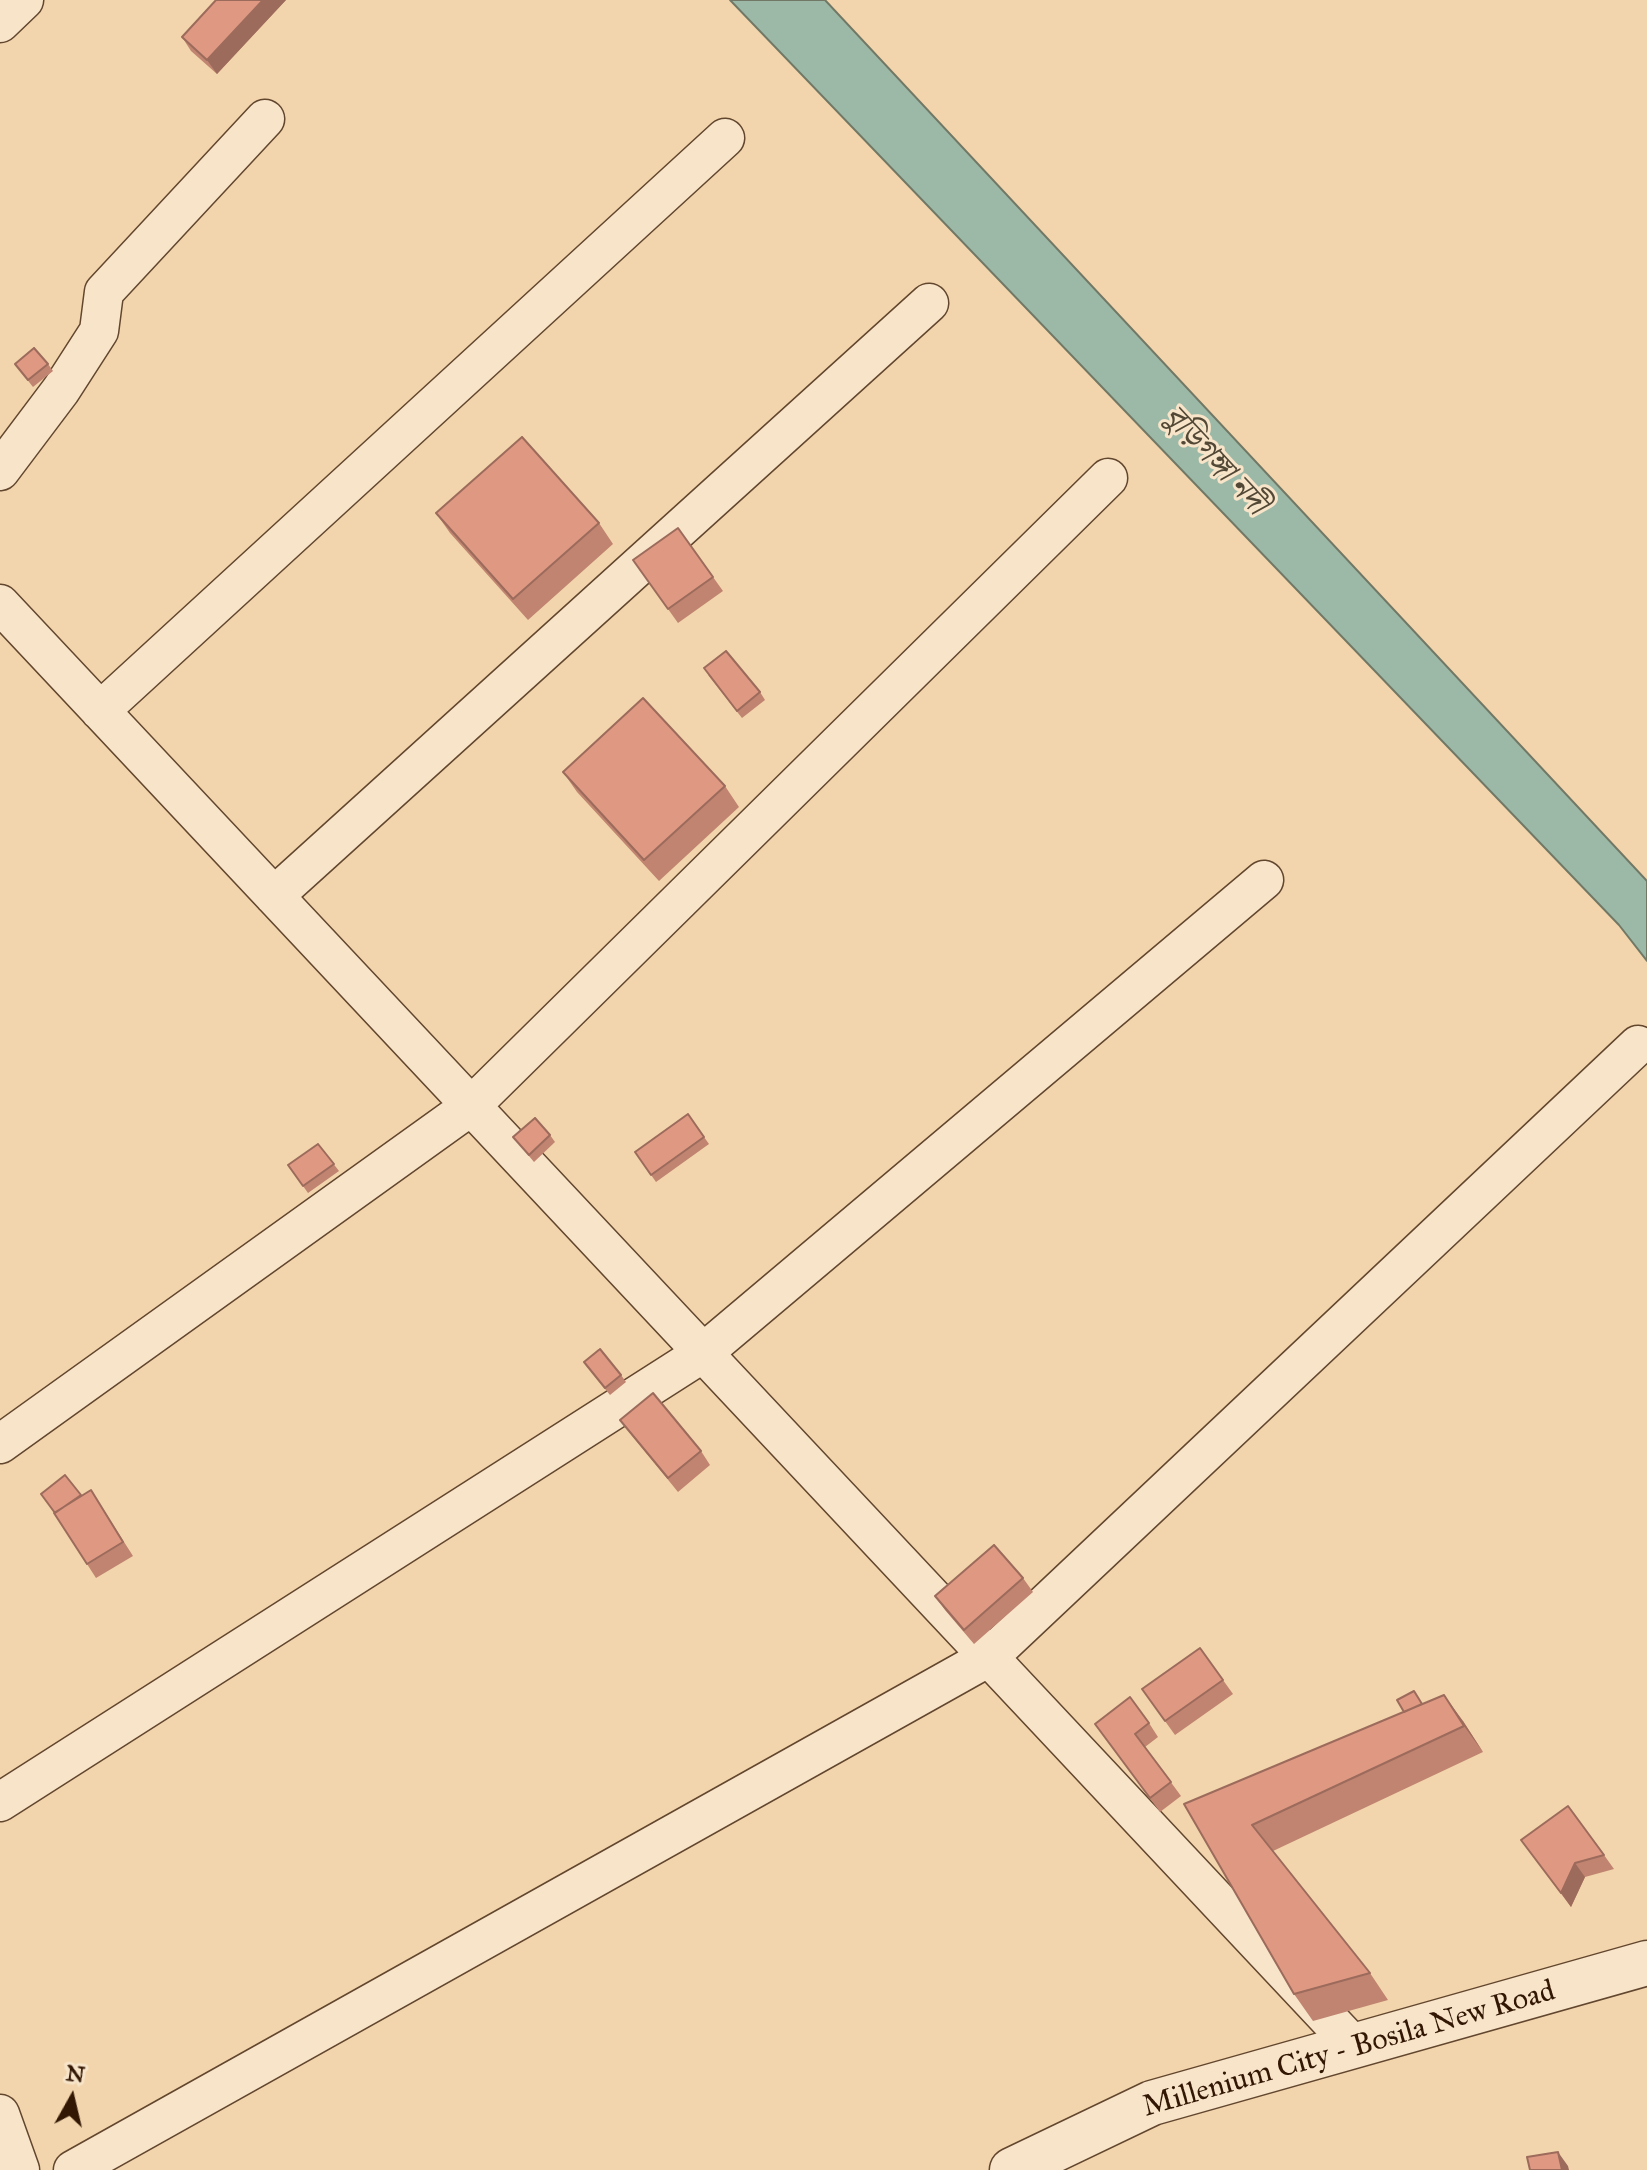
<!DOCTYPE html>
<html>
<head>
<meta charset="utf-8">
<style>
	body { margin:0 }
	#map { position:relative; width:1647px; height:2170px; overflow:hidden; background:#f2d5ac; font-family:"IM FELL Great Primer",serif }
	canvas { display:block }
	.north { position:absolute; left:32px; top:2058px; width:80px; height:80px; -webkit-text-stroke:6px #f7e4c9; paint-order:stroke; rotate:8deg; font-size:22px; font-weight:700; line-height:32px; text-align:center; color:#321704 }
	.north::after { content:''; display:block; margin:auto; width:28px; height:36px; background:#321704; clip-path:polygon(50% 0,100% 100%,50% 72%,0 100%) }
</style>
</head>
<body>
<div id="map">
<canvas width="1647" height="2170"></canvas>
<div class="north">N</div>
</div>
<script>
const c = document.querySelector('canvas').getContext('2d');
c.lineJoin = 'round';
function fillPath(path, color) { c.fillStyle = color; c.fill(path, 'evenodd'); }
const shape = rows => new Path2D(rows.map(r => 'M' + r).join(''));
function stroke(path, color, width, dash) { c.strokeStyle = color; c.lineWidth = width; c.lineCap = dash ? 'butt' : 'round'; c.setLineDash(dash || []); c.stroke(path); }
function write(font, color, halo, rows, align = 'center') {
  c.font = font + ' "IM FELL Great Primer","Noto Serif Bengali",serif'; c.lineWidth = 6; c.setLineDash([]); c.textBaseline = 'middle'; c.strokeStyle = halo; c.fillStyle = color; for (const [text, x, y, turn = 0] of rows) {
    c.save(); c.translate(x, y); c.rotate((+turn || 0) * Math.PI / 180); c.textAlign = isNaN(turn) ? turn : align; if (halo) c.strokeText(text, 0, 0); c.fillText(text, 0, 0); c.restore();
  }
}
const water = shape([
	[730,0,825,0,1647,881,1647,961,1619,925,730,0]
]);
fillPath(water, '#9cb9a7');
stroke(water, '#727866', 2);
const minor = shape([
	[0,23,24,0],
	[0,471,61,390,99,331,104,292,265,119],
	[0,604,1354,2046],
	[100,711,725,138],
	[274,896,929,303],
	[0,1444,471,1106,1108,478],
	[0,1802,703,1353,1264,880],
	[0,2114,20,2170],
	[73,2170,989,1657,1638,1045]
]);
const tertiary = shape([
	[1012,2170,1152,2103,1647,1963]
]);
stroke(minor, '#62462e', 41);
stroke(tertiary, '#62462e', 47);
stroke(minor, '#f7e4c9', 38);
stroke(tertiary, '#f7e4c9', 44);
fillPath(shape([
	[216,0,286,0,217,74,191,51,182,37],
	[15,364,48,364,53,371,33,387],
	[436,513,599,523,613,544,528,620,450,533],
	[678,528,723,591,678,623,633,560],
	[708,675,760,692,765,700,742,718],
	[563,772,725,786,739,807,659,881,577,792],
	[550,1135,555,1142,534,1162,513,1137],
	[704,1137,709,1144,656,1182,635,1152],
	[318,1144,339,1171,308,1193,288,1165],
	[589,1369,621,1375,626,1382,610,1395],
	[620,1420,701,1451,710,1465,678,1492,630,1433],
	[65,1475,82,1496,91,1490,133,1556,96,1578,87,1564],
	[1023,1578,1033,1592,974,1644,945,1610,935,1596],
	[1200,1648,1233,1694,1175,1735,1142,1689],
	[1423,1704,1463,1721,1483,1752,1273,1851,1370,1973,1388,2000,1313,2021,1294,1994,1184,1804],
	[1149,1723,1158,1737,1145,1747,1181,1796,1160,1812,1105,1738],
	[1521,1840,1604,1855,1614,1869,1585,1877,1571,1907]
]), '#c08471');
fillPath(shape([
	[263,0,286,0,217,74,207,60],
	[1444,1695,1463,1721,1483,1752,1464,1726],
	[1575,1863,1585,1877,1571,1907,1561,1893],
	[1558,2152,1568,2166,1569,2170,1562,2170]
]), '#9c6b5c');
const building = shape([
	[216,0,263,0,207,60,182,37,216,0],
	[34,348,48,364,28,380,15,364,34,348],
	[522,437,599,523,513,599,436,513,522,437],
	[678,528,713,577,668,609,633,560,678,528],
	[726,651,760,692,737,711,704,668,726,651],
	[643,698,725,786,644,860,563,772,643,698],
	[688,1114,704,1137,651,1175,635,1152,688,1114],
	[535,1118,550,1135,529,1155,513,1137,535,1118],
	[318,1144,334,1164,303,1186,288,1165,318,1144],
	[600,1349,621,1375,605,1388,584,1362,600,1349],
	[653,1393,701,1451,668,1478,620,1420,653,1393],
	[65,1475,81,1495,55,1513,41,1494,65,1475],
	[91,1490,123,1542,87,1564,54,1513,91,1490],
	[994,1545,1023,1578,964,1630,935,1596,994,1545],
	[1200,1648,1223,1680,1165,1721,1142,1689,1200,1648],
	[1414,1691,1422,1704,1404,1712,1397,1700,1414,1691],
	[1444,1695,1464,1726,1252,1825,1370,1973,1294,1994,1184,1804,1444,1695],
	[1130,1697,1149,1723,1135,1734,1171,1782,1150,1798,1095,1724,1130,1697],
	[1568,1806,1604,1855,1575,1863,1561,1893,1521,1840,1568,1806],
	[1558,2152,1562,2170,1530,2170,1527,2157,1558,2152]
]);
fillPath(building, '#df9983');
stroke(building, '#9c6b5c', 2);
write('30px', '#321704', '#f7e4c9', [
	["Millenium City - Bosila New Road",1349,2050,-16]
]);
write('italic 32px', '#524835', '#f7e4c9', [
	["বুড়িগঙ্গা নদী",1214,461,47]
]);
</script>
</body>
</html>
